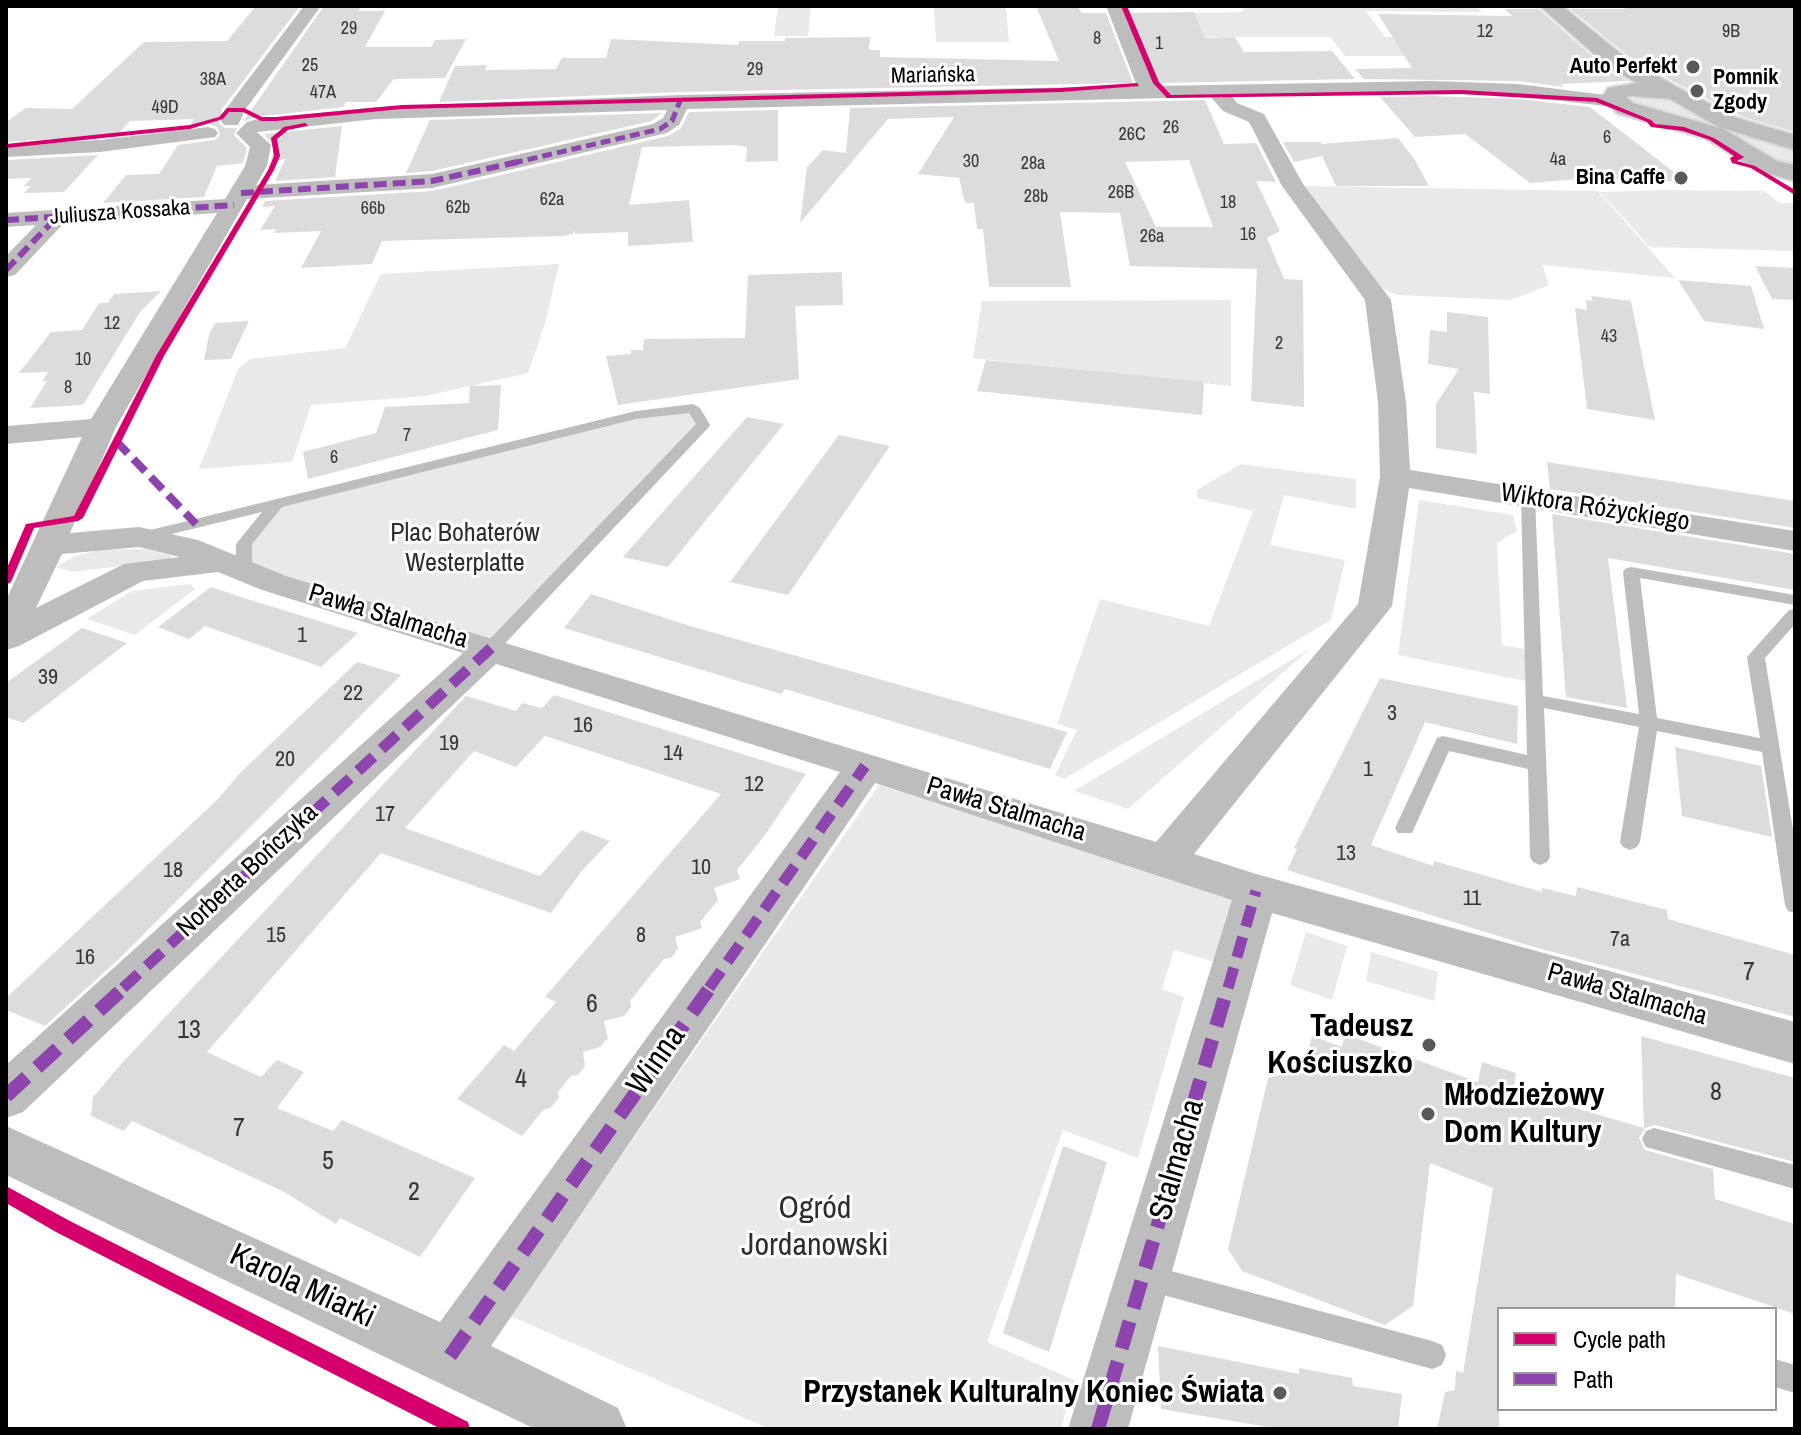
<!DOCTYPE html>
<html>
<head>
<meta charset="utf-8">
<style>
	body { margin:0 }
	#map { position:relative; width:1801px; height:1435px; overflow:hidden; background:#fff; font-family:"Archivo Narrow",sans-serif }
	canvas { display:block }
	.frame { position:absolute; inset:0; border:8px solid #000; pointer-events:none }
	.legend { position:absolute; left:1497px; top:1307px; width:280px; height:104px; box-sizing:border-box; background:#fff; border:2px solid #999; margin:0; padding:10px 14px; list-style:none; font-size:24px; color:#000 }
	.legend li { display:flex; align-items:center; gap:16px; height:40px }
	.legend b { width:40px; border:2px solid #999 }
</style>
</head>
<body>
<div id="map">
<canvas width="1801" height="1435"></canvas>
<div class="frame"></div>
<ul class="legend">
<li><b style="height:10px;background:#d6006c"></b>Cycle path</li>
<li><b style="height:10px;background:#8e44ad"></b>Path</li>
</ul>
</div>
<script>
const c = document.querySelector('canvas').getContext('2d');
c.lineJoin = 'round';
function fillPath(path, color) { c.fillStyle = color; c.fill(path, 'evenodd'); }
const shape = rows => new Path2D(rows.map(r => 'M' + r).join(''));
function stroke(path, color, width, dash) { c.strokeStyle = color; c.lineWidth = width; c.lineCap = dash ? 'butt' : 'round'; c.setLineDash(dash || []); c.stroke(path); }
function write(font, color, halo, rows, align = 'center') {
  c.font = font + ' "Archivo Narrow",sans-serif'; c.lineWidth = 6; c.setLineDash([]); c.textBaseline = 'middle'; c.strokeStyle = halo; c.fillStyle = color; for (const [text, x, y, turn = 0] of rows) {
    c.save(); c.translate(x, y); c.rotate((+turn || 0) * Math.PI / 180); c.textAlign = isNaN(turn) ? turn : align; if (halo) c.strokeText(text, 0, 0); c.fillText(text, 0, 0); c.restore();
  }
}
fillPath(shape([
	[778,6,811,6,808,36,774,36],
	[934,6,1006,6,1009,42,936,42],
	[1244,6,1476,6,1482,12,1366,11,1385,37,1483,39,1492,56,1345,56,1330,37,1190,37,1178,13,1242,12],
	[1662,94,1795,148,1795,166,1773,158,1723,129,1641,106,1632,100,1636,95],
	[1303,186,1598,191,1675,278,1542,265,1549,285,1511,300,1396,295,1382,288],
	[1665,190,1765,191,1779,203,1795,203,1795,251,1650,247,1600,192],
	[559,264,545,324,528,373,426,396,311,405,292,462,199,469,238,369,250,359,345,348,381,274],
	[1231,300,1231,386,973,358,982,301],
	[693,408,703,425,491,648,249,575,244,544,277,505,636,415],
	[1241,464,1356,479,1356,509,1284,495,1270,545,1345,560,1331,620,1064,779,1055,775,1077,730,1057,724,1100,599,1209,626,1253,511,1197,498,1197,490],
	[1419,500,1513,515,1517,531,1497,543,1502,645,1525,649,1525,681,1398,655],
	[146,549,173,556,167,560,73,572,56,567,76,556,99,550],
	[190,584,195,589,135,635,87,619,132,591],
	[1311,648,1128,809,1074,791],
	[879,785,1236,898,1218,963,1174,950,1162,989,1184,997,1138,1158,1063,1130,987,1342,1074,1380,1061,1429,770,1429,510,1316],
	[1306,932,1347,946,1332,1000,1290,985],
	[1371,952,1438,972,1434,1001,1366,981]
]), '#e9e9e9');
fillPath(shape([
	[256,6,300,6,222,109,219,123,224,128,237,128,234,135,247,148,243,163,217,166,204,197,103,203,126,175,159,174,178,145,215,140,220,135,217,127,209,124,190,126,194,119,130,121,117,135,6,142,6,122,26,108,72,109,144,42,227,41],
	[324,6,362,6,358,11,385,11,365,47,431,47,435,40,466,39,445,78,394,79,376,102,345,102,344,107,254,117,243,122],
	[1036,6,1077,6,1082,13,1106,13,1133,83,680,92,439,102,455,66,487,65,485,70,556,69,562,58,606,58,611,39,738,45,739,41,785,41,785,38,870,37,869,50,880,50,880,57,1059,61],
	[1621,6,1795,6,1795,132,1743,117,1676,83,1628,56,1570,9,1625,9],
	[1505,9,1539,9,1608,70,1628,81,1560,84,1564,87,1518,81,1364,79,1355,69,1412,68,1378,14,1512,16],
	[1194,12,1205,38,1235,37,1244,52,1332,51,1355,79,1158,83,1128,13],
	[1432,96,1518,99,1590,107,1684,180,1638,184,1629,178,1586,182,1581,179,1530,183,1465,134,1415,137,1380,97],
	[1205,100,1224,144,1256,143,1276,182,1256,181,1280,231,1267,238,1284,279,1303,280,1304,407,1251,401,1257,269,1130,266,1120,213,1060,212,1071,287,989,287,983,229,977,229,974,203,965,203,959,178,918,174,954,117,888,119,800,223,807,167,823,150,846,153,850,108],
	[1189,160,1213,227,1156,227,1125,162],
	[778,110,778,161,746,162,747,147,734,145,642,147,629,205,689,200,693,242,628,246,628,232,575,234,574,230,573,234,563,236,382,241,372,264,301,268,321,231,274,233,276,229,260,230,275,206,262,207,265,201,433,191,668,136,681,128,689,112],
	[662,113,652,121,432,171,406,173,430,120],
	[342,126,335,177,275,181,285,159,271,161,274,146,264,134],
	[1398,138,1415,160,1429,186,1336,186,1322,156,1294,162,1283,142,1321,142,1321,144],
	[98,155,64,192,24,193,31,186,24,186,32,178,6,179,6,160],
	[1755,266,1795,268,1795,300,1772,299],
	[842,272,843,305,795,306,799,379,618,405,606,356,631,354,631,350,643,350,644,339,745,338,748,275],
	[1678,280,1751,286,1764,329,1704,321],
	[161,291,140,312,83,405,30,408,47,381,42,382,48,372,19,373,51,332,82,330,99,303,108,303,114,294],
	[1591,296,1631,301,1655,420,1587,409,1575,308,1587,310,1586,300,1593,301],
	[1447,312,1488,317,1490,394,1474,392,1477,454,1436,448,1436,404,1459,369,1428,364,1430,330,1447,332],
	[249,321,231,359,204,360,209,335,215,323],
	[986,360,1204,382,1202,415,977,391],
	[501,385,498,430,308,479,303,452,376,433,385,407,469,403,470,386],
	[747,417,784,424,668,567,623,557],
	[839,435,890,446,788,595,730,582],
	[1547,462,1795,501,1795,528,1550,489],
	[1552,514,1795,554,1795,590,1608,558,1627,708,1566,697],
	[211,587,247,599,358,633,321,667,205,626,189,639,158,627],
	[591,594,690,626,1067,732,1050,769,785,689,781,694,564,628],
	[82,628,127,643,23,723,6,717,6,683],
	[357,662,401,675,121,957,45,1026,6,1010,6,998,218,799,240,773],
	[1380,678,1518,706,1517,744,1425,722,1371,845,1433,866,1434,861,1542,892,1542,888,1576,896,1577,887,1667,910,1668,919,1795,955,1795,1017,1527,945,1287,870,1297,849,1294,848],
	[554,695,806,774,765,835,737,870,740,879,714,888,718,900,700,922,702,928,675,937,678,949,671,958,664,959,646,981,630,1001,631,1007,624,1016,604,1021,608,1038,600,1047,583,1052,585,1066,578,1075,571,1076,558,1092,559,1098,550,1108,543,1110,522,1136,457,1099,504,1045,514,1051,556,1002,545,997,721,794,545,736,516,767,474,751,405,828,540,876,581,830,610,841,581,872,551,913,381,853,207,1052,261,1077,277,1060,304,1072,277,1108,333,1131,342,1120,475,1178,420,1257,340,1218,336,1224,284,1192,132,1121,124,1131,91,1116,93,1097,123,1062,466,696,516,711,522,703,542,708],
	[1675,747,1761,766,1772,837,1682,816],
	[1345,1034,1478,1082,1482,1062,1516,1073,1514,1090,1644,1128,1641,1036,1795,1078,1795,1162,1655,1125,1645,1128,1639,1138,1645,1150,1713,1169,1715,1199,1795,1224,1795,1314,1676,1274,1675,1309,1499,1309,1499,1429,1437,1429,1445,1392,1455,1390,1456,1371,1463,1373,1493,1188,1430,1163,1413,1306,1385,1325,1242,1271,1228,1249,1268,1078,1305,1068,1312,1036,1342,1047],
	[1063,1146,1107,1162,1049,1352,1003,1333],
	[1158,1346,1299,1374,1299,1368,1352,1378,1353,1386,1402,1394,1398,1429,1280,1429,1161,1409]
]), '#dcdcdc');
const primary = shape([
	[1540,6,1562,6,1626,58,1675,86,1737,118,1795,135,1795,150,1722,128,1777,161,1795,165,1795,181,1759,171,1705,138,1617,113,1602,98,1608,88,1637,83,1610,68,1540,6],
	[1632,96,1670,99,1720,128,1633,103,1626,97,1632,96]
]);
stroke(primary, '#dbdbdb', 4);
fillPath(shape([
	[693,404,700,408,710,425,708,428,497,652,491,654,485,652,482,648,485,644,696,424,689,413,636,419,282,507,252,544,252,562,257,575,249,580,243,578,236,562,236,544,262,512,139,542,131,537,134,534,636,411,693,404],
	[1528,493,1535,497,1543,696,1639,714,1623,572,1625,569,1631,567,1795,595,1795,605,1640,578,1657,718,1760,738,1747,657,1789,610,1795,609,1795,624,1765,658,1795,842,1795,913,1788,911,1785,905,1762,752,1657,731,1640,842,1637,847,1630,850,1623,847,1620,842,1639,727,1544,708,1550,857,1547,862,1540,865,1533,862,1530,857,1528,769,1449,751,1412,833,1398,833,1395,828,1437,738,1443,736,1527,755,1521,497,1528,493],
	[1654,1128,1795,1165,1795,1189,1646,1147,1642,1139,1646,1131,1654,1128],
	[1145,1264,1432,1341,1442,1345,1446,1355,1442,1365,1432,1369,1145,1290,1136,1286,1132,1277,1136,1268,1145,1264],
	[1775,1359,1795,1365,1795,1393,1775,1387,1775,1359]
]), '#bdbdbd');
fillPath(shape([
	[304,6,321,6,245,110,238,125,224,125,221,121,225,110,304,6],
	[1106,6,1122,6,1156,86,1432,81,1518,84,1621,97,1624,101,1621,105,1614,107,1518,96,1432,93,1232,96,1237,103,1264,114,1303,184,1391,300,1406,402,1410,470,1795,531,1795,551,1409,488,1392,606,1194,854,1256,874,1795,1022,1795,1064,1272,913,1128,1429,1068,1429,1232,900,875,783,491,1346,618,1408,627,1429,535,1429,6,1175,6,1126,440,1322,840,772,496,664,23,1112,6,1118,6,1065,463,653,262,590,218,572,143,581,19,646,6,650,6,600,82,437,6,444,6,426,91,419,217,213,64,223,15,275,6,277,6,256,36,225,6,227,6,213,225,199,245,166,250,147,236,133,247,122,254,120,376,107,680,95,1137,86,1106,6],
	[1211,97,1223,111,1249,122,1282,186,1365,300,1378,402,1380,477,1358,604,1156,842,286,576,198,540,139,527,70,533,116,427,247,199,432,188,667,133,679,125,687,109,1211,97],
	[667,110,663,118,653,124,432,174,256,185,267,166,271,145,257,132,376,119,667,110],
	[139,547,180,557,124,564,36,608,62,554,139,547],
	[208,127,215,129,218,133,215,137,100,152,6,157,6,145,100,140,208,127]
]), '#bdbdbd');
fillPath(primary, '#bdbdbd');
stroke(shape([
	[513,163,660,129,672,121,680,101]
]), '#8e44ad', 5, [10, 5]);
stroke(shape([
	[241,193,432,181,522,161],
	[6,220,234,205],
	[6,270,56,218]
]), '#8e44ad', 6, [13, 6]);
stroke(shape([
	[116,441,196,524]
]), '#8e44ad', 8, [17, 8]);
stroke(shape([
	[123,988,491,648],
	[709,988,865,766],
	[1228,988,1256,891]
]), '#8e44ad', 11, [21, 11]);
stroke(shape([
	[6,1096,126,986],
	[450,1356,711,986],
	[1098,1429,1228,986]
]), '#8e44ad', 14, [28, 14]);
fillPath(shape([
	[1121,6,1127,6,1159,82,1171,95,1461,90,1597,98,1651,120,1655,124,1684,127,1714,138,1744,157,1737,161,1755,166,1795,190,1795,195,1751,168,1732,163,1730,158,1734,156,1710,140,1683,131,1651,127,1647,122,1596,102,1461,94,1167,98,1153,83,1121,6],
	[1137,83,1139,86,1061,92,402,109,276,121,261,121,243,112,229,112,223,119,190,129,6,148,6,144,190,125,219,117,227,108,244,108,262,117,276,117,402,105,1061,88,1137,83],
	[305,123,308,125,307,126,288,130,277,139,280,156,274,170,164,356,83,518,78,521,34,528,11,582,6,585,6,570,26,524,74,516,156,356,268,170,274,156,271,138,284,127,305,123],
	[6,1186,68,1220,468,1422,470,1429,441,1429,56,1232,6,1203,6,1186]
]), '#d6006c');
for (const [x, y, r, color] of [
	[1693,67,8,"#595959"],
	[1697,91,8,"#595959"],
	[1681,178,8,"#595959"],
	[1429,1045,8,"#595959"],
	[1428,1114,8,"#595959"],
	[1280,1393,8,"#595959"]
]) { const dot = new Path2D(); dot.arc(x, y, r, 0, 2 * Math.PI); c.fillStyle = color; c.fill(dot); stroke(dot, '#fff', 3); }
write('18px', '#373737', null, [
	["29",349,29],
	["12",1485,32],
	["9B",1731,32],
	["8",1097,39],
	["1",1159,44],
	["25",310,66],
	["29",755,70],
	["38A",213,80],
	["47A",323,93],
	["49D",165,108],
	["26",1171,128],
	["26C",1132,135],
	["6",1607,138],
	["4a",1558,160],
	["30",971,162],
	["28a",1033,164],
	["26B",1121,193],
	["28b",1036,197],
	["62a",552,200],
	["18",1228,203],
	["62b",458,208],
	["66b",373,209],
	["16",1248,235],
	["26a",1152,237],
	["12",112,324],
	["43",1609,337],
	["2",1279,344],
	["10",83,360],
	["8",68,388],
	["7",407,436],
	["6",334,458]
]);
write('bold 22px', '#000', '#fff', [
	["Auto Perfekt",1677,67],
	["Pomnik",1713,78,"left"],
	["Zgody",1713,103,"left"],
	["Bina Caffe",1665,178]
], 'right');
write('22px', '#000', '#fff', [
	["Mariańska",933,76,-1],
	["Juliusza Kossaka",120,213,-4]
]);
write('22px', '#373737', null, [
	["1",302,636],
	["39",48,678],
	["22",353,694],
	["3",1392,714],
	["16",583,726],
	["19",449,744],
	["14",673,754],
	["20",285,760],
	["1",1368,770],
	["12",754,785],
	["17",385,815],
	["13",1346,854],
	["10",701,868],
	["18",173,871],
	["11",1472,899],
	["15",276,936],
	["8",641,936],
	["7a",1620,940],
	["16",85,958]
]);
write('26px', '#000', '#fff', [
	["Wiktora Różyckiego",1595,508,9],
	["Pawła Stalmacha",388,617,17],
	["Pawła Stalmacha",1006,810,17],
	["Norberta Bończyka",248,871,-43],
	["Pawła Stalmacha",1627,995,16]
]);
write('26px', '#2e2e2e', '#fff', [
	["Plac Bohaterów",465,534],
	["Westerplatte",465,564]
]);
write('26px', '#373737', null, [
	["7",1749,973],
	["6",592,1005],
	["13",189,1031],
	["4",521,1080],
	["8",1716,1093],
	["7",239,1129],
	["5",328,1162],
	["2",414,1193]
]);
write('bold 32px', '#000', '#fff', [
	["Tadeusz",1413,1027],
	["Kościuszko",1413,1064],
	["Młodzieżowy",1444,1096,"left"],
	["Dom Kultury",1444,1133,"left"],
	["Przystanek Kulturalny Koniec Świata",1264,1393]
], 'right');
write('32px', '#000', '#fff', [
	["Winna",657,1061,-55],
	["Stalmacha",1178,1160,-74],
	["Karola Miarki",302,1287,25]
]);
write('32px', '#2e2e2e', '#fff', [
	["Ogród",815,1209],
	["Jordanowski",815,1246]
]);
</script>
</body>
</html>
